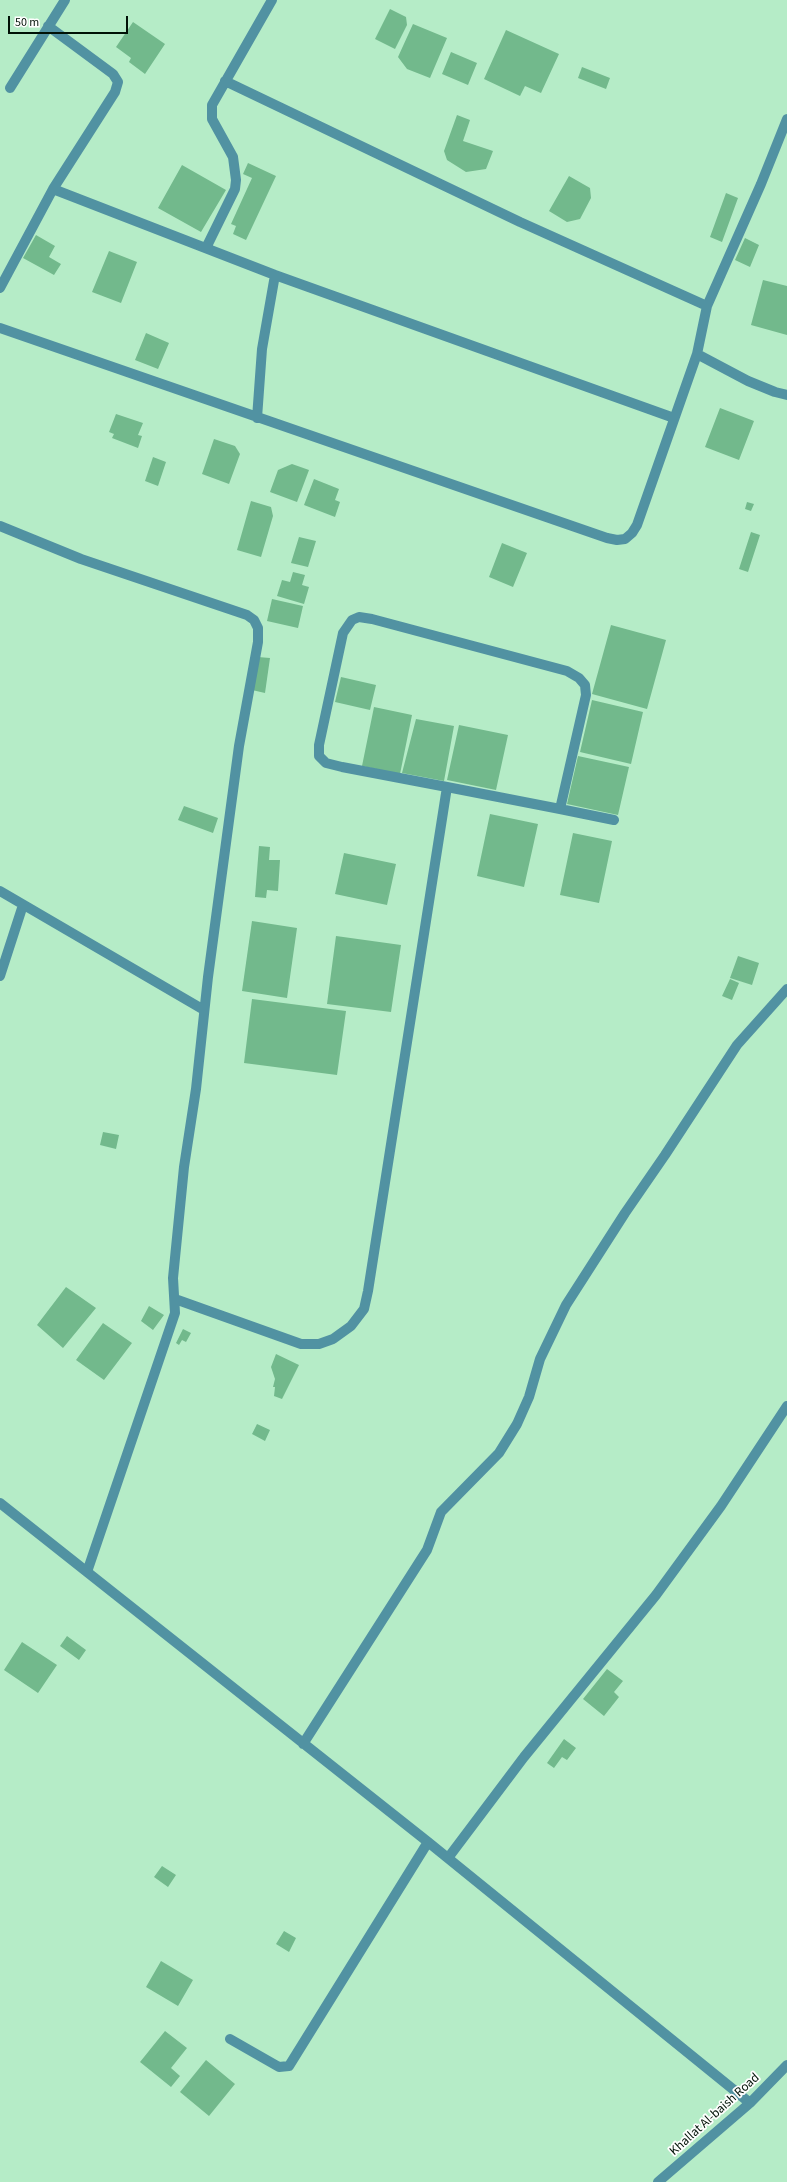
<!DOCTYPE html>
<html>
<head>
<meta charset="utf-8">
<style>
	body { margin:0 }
	#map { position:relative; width:787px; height:2182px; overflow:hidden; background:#b5ecc7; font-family:"Source Sans 3",sans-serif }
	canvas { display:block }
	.scale { position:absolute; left:8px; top:16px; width:120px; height:18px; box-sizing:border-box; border:2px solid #001106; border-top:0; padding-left:5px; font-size:12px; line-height:14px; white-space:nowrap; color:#001106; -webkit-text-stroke:3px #fefefe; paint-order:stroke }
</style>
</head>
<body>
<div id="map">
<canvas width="787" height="2182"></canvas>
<div class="scale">50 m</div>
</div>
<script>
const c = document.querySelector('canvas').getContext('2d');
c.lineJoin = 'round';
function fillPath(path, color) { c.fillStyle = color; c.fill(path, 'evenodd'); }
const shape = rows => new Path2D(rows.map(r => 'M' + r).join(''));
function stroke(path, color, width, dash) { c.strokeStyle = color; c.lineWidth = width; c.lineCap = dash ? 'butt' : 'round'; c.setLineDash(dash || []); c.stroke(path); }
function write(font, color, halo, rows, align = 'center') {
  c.font = font + ' "Source Sans 3",sans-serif'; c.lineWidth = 3.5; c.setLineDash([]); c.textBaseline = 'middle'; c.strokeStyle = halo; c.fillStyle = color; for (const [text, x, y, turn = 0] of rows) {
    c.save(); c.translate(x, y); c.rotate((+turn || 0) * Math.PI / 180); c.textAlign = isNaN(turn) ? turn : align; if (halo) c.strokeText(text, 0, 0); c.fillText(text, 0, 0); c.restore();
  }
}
fillPath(shape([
	[390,9,406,17,407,25,395,49,375,39],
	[133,22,165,44,145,74,129,62,131,58,116,47],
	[413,24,447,38,430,78,407,69,398,57],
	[506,30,559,54,541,93,525,86,520,96,484,79],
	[451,52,477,63,468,85,442,74],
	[582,67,610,78,606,89,578,78],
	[457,115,470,120,463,141,493,151,486,169,466,172,447,160,444,151],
	[248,163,276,176,246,240,233,234,236,226,231,224,252,178,243,174],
	[182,165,226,190,201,232,158,208],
	[569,176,590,188,591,198,580,219,567,222,549,211],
	[726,193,738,198,722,242,710,237],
	[36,235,55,246,49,257,61,264,54,275,23,258],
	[745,238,759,245,750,267,735,260],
	[109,251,137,262,121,303,92,292],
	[763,280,787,286,787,335,751,325],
	[146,333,169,343,158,369,135,360],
	[720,408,754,421,739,460,705,447],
	[116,414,143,423,138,435,142,436,138,448,112,438,114,434,109,432],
	[214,439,235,446,240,454,229,484,202,474],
	[153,457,166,462,158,486,145,481],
	[292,464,309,470,297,502,270,492,278,470],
	[314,479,339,489,335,500,340,502,335,517,304,505],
	[251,501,271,507,273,516,261,557,237,550],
	[747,502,754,504,751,511,745,509],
	[751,532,760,535,748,572,739,569],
	[299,537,316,541,308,567,291,563],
	[502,543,527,553,513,587,489,577],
	[293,572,305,575,302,585,309,587,304,604,277,596,282,580,290,582],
	[272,599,303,606,298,628,267,621],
	[611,625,666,640,647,709,592,694],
	[258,657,270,658,265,693,252,690],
	[341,677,376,685,370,710,335,702],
	[592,700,643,712,631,764,580,752],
	[374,707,412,715,400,774,362,766],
	[416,719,454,726,444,781,402,773],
	[459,725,508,735,496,790,447,780],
	[578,756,629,767,618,815,567,804],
	[184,806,218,818,213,833,178,820],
	[490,814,538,824,524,887,477,876],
	[573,833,612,841,599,903,560,895],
	[259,846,270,847,269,860,280,860,278,891,267,890,266,898,255,897],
	[344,853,396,864,387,905,335,894],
	[252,921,297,928,287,998,242,991],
	[336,936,401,945,391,1012,327,1004],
	[738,956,759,963,752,985,730,978],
	[730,979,739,983,732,1000,722,996],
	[252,999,346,1011,337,1075,244,1063],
	[103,1132,119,1135,116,1149,100,1145],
	[66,1287,96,1308,63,1348,37,1325],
	[149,1306,164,1315,153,1330,141,1321],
	[103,1323,132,1343,104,1380,76,1360],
	[183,1329,191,1333,186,1342,182,1340,179,1345,176,1343],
	[276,1354,299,1365,282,1399,274,1396,275,1387,273,1387,275,1379,271,1367],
	[257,1424,270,1430,265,1441,252,1434],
	[67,1636,86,1650,79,1660,60,1646],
	[22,1642,57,1665,38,1693,4,1670],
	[607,1669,623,1681,614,1692,619,1697,604,1716,583,1699],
	[564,1739,576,1748,567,1760,562,1757,554,1768,547,1763],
	[162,1866,176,1875,168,1887,154,1877],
	[284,1931,296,1938,289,1952,276,1944],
	[161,1961,193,1980,178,2006,146,1987],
	[165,2031,187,2048,171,2068,180,2076,171,2087,140,2062],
	[206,2060,235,2084,209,2116,180,2092]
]), '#72b98c');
stroke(shape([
	[225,81,520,222,707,306],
	[10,88,65,0],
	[53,189,275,275,674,418],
	[206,248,235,189,236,180,233,157,212,119,212,105,272,0],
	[0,288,53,189,115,92,118,82,113,74,48,26],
	[0,328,607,538,617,540,625,539,632,533,637,525,697,354,707,306,761,184,787,119],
	[697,354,748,381,775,392,787,395],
	[257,418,262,349,275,275],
	[0,526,81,559,247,615,254,620,258,628,258,642,239,746,208,977,196,1089,184,1167,173,1278,175,1313,87,1572],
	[560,809,586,695,585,685,579,678,567,671,372,619,359,617,352,620,343,633,319,745,319,756,326,763,342,767,447,787,560,809,614,820],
	[0,891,204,1010],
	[0,976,23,905],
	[175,1299,301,1344,319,1344,333,1339,351,1326,364,1309,368,1291,447,787],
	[0,1503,428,1842,750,2103],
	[303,1744,427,1550,441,1512,499,1453,517,1424,529,1397,540,1359,566,1305,625,1213,665,1155,737,1045,787,989],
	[448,1858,524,1757,656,1595,721,1506,787,1406],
	[230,2039,279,2067,289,2066,428,1842],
	[658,2182,750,2103,787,2065]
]), '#5192a2', 10);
write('13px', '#001106', '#fefefe', [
	["Khallat Al-baish Road",715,2115,-42]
]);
</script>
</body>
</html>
